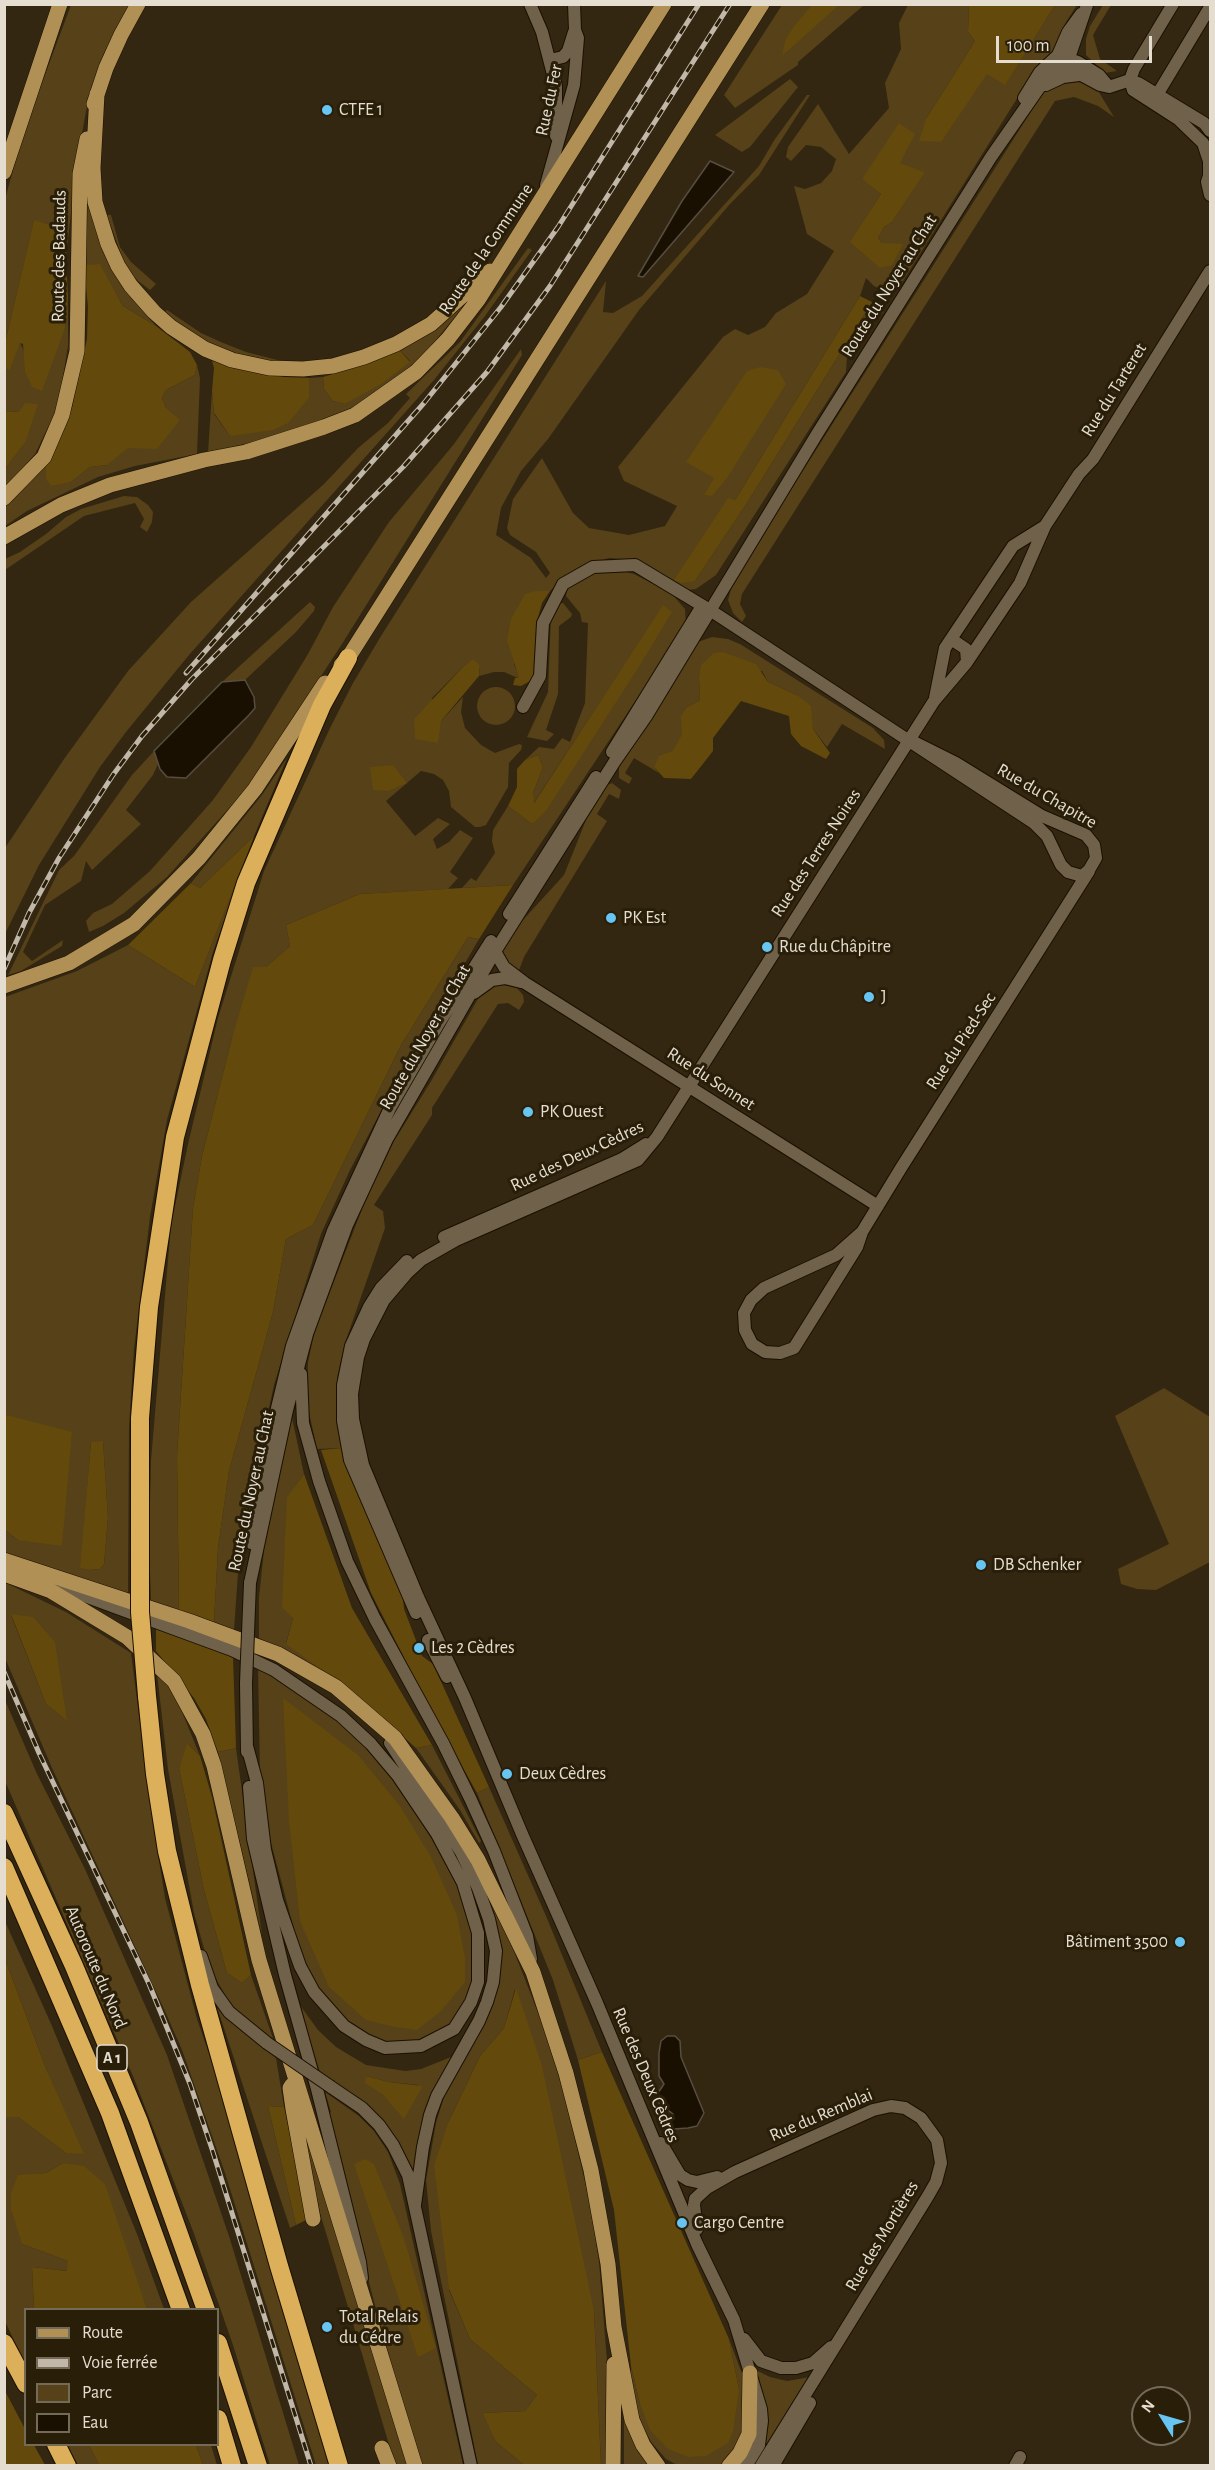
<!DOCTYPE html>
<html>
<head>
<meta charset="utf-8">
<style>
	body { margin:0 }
	#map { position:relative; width:1215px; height:2470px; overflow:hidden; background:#332711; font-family:"Alegreya Sans",sans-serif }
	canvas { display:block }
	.frame { position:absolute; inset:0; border:6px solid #e5ddd0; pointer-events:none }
	.legend { position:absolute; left:24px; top:2308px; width:195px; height:138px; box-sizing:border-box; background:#291e08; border:2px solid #746a58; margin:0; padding:8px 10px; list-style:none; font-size:18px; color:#e5ddd0 }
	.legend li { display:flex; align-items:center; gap:12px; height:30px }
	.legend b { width:30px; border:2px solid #746a58 }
	.north { position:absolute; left:1131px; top:2386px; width:60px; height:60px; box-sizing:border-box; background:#291e08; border:2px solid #746a58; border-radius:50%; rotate:307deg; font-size:16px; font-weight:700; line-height:24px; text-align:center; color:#e5ddd0 }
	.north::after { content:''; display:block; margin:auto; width:21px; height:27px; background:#68c4f0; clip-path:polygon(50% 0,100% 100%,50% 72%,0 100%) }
	.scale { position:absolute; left:996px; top:36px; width:156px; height:27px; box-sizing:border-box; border:3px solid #e5ddd0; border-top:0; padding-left:8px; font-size:18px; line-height:21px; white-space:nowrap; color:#e5ddd0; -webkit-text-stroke:4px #291e08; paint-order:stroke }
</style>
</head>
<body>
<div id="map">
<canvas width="1215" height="2470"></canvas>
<div class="frame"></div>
<ul class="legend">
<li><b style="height:8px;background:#b09054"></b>Route</li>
<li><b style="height:8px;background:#c1b8a9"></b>Voie ferrée</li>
<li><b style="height:16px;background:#564118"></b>Parc</li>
<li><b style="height:16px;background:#191002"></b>Eau</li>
</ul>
<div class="north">N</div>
<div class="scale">100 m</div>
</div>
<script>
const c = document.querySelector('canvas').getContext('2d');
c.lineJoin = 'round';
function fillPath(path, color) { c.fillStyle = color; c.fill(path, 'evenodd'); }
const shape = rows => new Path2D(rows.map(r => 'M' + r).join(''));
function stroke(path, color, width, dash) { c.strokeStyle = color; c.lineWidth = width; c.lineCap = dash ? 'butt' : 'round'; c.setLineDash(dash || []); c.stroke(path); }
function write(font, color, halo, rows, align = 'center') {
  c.font = font + ' "Alegreya Sans",sans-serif'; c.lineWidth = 6; c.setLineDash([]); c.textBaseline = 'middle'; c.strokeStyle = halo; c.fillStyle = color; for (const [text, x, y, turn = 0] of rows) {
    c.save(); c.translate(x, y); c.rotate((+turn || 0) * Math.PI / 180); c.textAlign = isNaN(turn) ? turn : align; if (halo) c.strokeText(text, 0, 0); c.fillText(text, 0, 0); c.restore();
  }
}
fillPath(shape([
	[71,5,131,5,103,55,86,111,76,168,66,257,51,225,34,221,5,343,5,199,24,131],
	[782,5,864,5,798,62,798,65,735,108,724,95],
	[908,5,969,5,968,32,975,41,926,119,987,73,1005,84,1055,5,1077,5,1066,22,1055,53,1033,73,903,281,881,289,874,286,866,278,860,296,735,500,695,581,747,503,872,302,884,312,870,322,847,356,846,372,716,575,696,589,687,590,634,560,609,558,585,565,564,577,550,591,535,591,514,664,520,679,504,672,494,672,479,676,480,665,473,660,462,668,432,698,441,721,463,697,461,712,465,728,481,745,495,753,519,744,522,745,521,750,509,763,508,787,486,825,480,827,475,827,451,807,449,791,443,780,434,774,421,771,386,801,415,836,438,818,450,824,433,839,437,849,449,842,460,830,473,838,450,872,458,878,448,889,360,894,286,925,290,946,266,967,232,1038,202,1156,193,1208,177,1456,179,1610,151,1601,149,1542,151,1460,171,1225,188,1144,218,1018,264,871,330,728,353,683,381,636,606,281,603,312,613,313,642,296,759,166,775,139,807,95,810,95,759,175,730,204,639,310,548,439,521,471,501,508,496,535,531,558,546,578,550,573,536,552,510,535,507,528,513,499,542,458,573,513,589,528,629,535,665,526,677,506,624,481,618,467,723,337,735,329,748,335,765,327,776,313,807,294,834,251,807,234,794,186,805,189,821,183,832,171,836,159,821,147,806,145,791,161,786,157,788,147,818,104,849,154,889,108,885,83,901,49,899,23],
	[899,163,924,172,892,222,884,227,878,238,882,243,851,242,881,194,862,178],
	[1103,5,1111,5,1093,35,1100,59,1117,71,1105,73,1086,55,1086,39,1090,26],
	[790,79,798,87,750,147,742,152,715,135],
	[1076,80,1087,82,1097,89,1114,117,1098,106,1074,97,1055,101,742,594,740,604,746,616,742,622,733,613,728,600,731,589,781,505,1044,91,1061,81],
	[87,188,140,307,156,326,123,306,100,265,84,265],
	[107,215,111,215,120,247,131,262,156,284,150,290,138,281,126,268],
	[528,248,532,250,485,316,434,380,189,655,126,732,100,767,39,865,5,934,5,848,64,759,128,671,191,602,324,484,358,448,388,423,410,398,406,394,460,342],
	[68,297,68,346,58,407,35,454,5,488,5,469,24,443,19,412,6,411,5,368,10,369,20,342,25,354,25,372,65,328],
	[468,302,417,362,354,407,293,432,208,453,212,391,214,414,230,436,309,398,309,378,323,377,324,389,333,401,345,404,410,361,397,347,464,303],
	[167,310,201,333,221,342,246,352,293,364,246,357,202,340,164,313],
	[521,349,522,355,342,644,249,786,167,877,124,913,103,926,89,932,86,921,93,913,112,904,150,871,213,800,251,747,308,654,333,607,389,522,454,444],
	[197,365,200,378,197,454,135,466,98,477,27,511,5,526,5,507,46,464,71,482,90,467,107,465,166,408,162,398,166,390,195,375],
	[124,496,137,497,148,505,153,512,152,522,147,532,140,527,144,519,135,503,84,516,5,570,5,559,20,552,46,534,66,517,81,509],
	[617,570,634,574,671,593,685,609,686,625,513,885,462,888,471,878,476,881,495,853,492,841,493,830,508,806,532,824,663,606,533,804,533,793,543,767,538,755,525,760,539,747,554,749,562,738,570,742,585,703,588,623,582,622,580,613,566,596,567,588,588,574],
	[310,602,315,607,314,611,296,632,245,680,222,682],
	[559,603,563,603,572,614,571,617,559,626,558,694,546,730,554,734,547,741,527,737,548,692,551,615],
	[712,637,728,639,740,644,873,728,884,740,885,749,842,724,827,747,813,729,797,695,768,682,762,671,699,678,700,700,687,707,683,733,672,751,654,767,659,773,634,758,625,773,632,778,629,784,619,778,619,767,698,642],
	'477 706a19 19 0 1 1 38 0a19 19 0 1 1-38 0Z',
	[154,751,158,764,153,775,126,810,141,824,92,870,86,861,81,881,45,905,23,952,32,961,63,940,62,946,21,971,8,975,59,870,74,856,132,775],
	[287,758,254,836,213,952,167,1120,150,1217,134,1349,129,1427,128,1594,5,1553,5,1530,18,1540,6,1415,5,1420,5,997,77,971,128,945,195,987,253,837,200,888,191,883,262,795],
	[91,1442,103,1442,108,1518,104,1564,100,1569,88,1570,81,1568],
	[612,783,621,790,619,799,609,794,597,814,607,821,524,957,518,973,499,953,512,932,564,875,588,815,605,786],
	[468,937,479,939,399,1077,350,1170,321,1234,274,1385,253,1482,240,1545,234,1630,214,1622,218,1548,229,1471,273,1312,286,1239,313,1225,401,1045],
	[499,984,517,988,523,995,524,1002,519,1010,508,1003,498,1004,432,1108,432,1115,374,1205,383,1211,385,1228,345,1343,337,1378,337,1420,342,1448,317,1449,307,1403,308,1362,315,1330,366,1199,394,1141,430,1083,483,990],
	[1164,1388,1210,1417,1210,1562,1156,1590,1137,1589,1121,1584,1118,1569,1169,1544,1115,1416],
	[291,1413,304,1474,287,1498,293,1618,286,1643,335,1680,288,1652,259,1638,259,1597,267,1522],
	[4,1582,66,1612,131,1653,151,1810,165,1898,197,2019,216,2074,331,2465,316,2465,225,2173,182,2050,164,2009,52,1768,5,1658],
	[11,1615,66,1720,46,1704],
	[258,1667,284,1681,346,1726,392,1775,415,1809,457,1885,469,1920,476,1957,474,1981,467,2000,457,2016,443,2030,424,2040,383,2042,361,2032,341,2019,319,1992,299,1948,270,1839,260,1777],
	[157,1674,166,1681,180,1707,200,1756,188,1744,179,1768,204,1890,227,1973,242,1983,251,1975,274,2041,246,2021,232,2008,209,1966,194,1913,168,1769],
	[5,1700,37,1774,85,1869,167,2055,229,2236,299,2465,270,2465,233,2345,193,2231,133,2076,5,1781],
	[432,1745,481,1841,479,1843,460,1810,416,1748],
	[236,1748,262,1935,218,1752],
	[489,1787,546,1916,602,2052,578,2060,553,1980,477,1793],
	[472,1860,497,1908,544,2028,565,2097,590,2203,599,2262,607,2361,609,2465,601,2465,594,2310,515,1989,504,2028,480,2056,449,2121,449,2290,470,2339,537,2395,525,2411,484,2413,495,2441,524,2465,478,2465,431,2231,426,2180,436,2123,444,2097,466,2052,483,2026,499,1980],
	[4,1919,52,2026,137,2234,164,2309,147,2309,130,2262,63,2163,46,2173,18,2176,22,2244,68,2261,68,2271,32,2267,34,2309,26,2310,25,2365,5,2321,5,2117,18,2117,66,2153,47,2071,5,1959],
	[290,1982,302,2008,318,2030,336,2047,366,2065,405,2071,421,2069,451,2057,429,2104,413,2179,401,2153,313,2064],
	[366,2076,389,2082,418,2085,404,2118],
	[217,2007,236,2026,276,2058,284,2107,268,2106,296,2225,290,2228],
	[325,2092,359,2116,374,2131,388,2152,400,2184,463,2465,421,2465,378,2317,326,2115,331,2112],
	[299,2110,333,2225,408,2465,396,2465,390,2448,320,2213],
	[729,2339,743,2376,747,2432,724,2463,720,2465,677,2465,666,2459,651,2442,640,2420,631,2381,631,2366,640,2404,739,2389],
	[756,2370,770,2377,787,2381,810,2377,756,2465,752,2466,767,2417],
	[624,2413,651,2465,624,2466],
	[67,2445,89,2445,99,2465,78,2465],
	[196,2445,211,2445,217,2465,203,2465]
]), '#564118');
fillPath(shape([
	[813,4,839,5,782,56,785,41,794,26],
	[969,5,1055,5,1005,85,987,74,941,142,919,141,926,119,975,41,968,32],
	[899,123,915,134,900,163,925,172,892,222,884,227,878,238,882,243,903,244,892,265,880,268,850,242,881,194,862,179],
	[34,220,51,225,61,243,66,257,68,297,65,328,42,391,32,387,25,372,23,344,20,343,10,370,4,368,5,343],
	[100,264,123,306,156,326,190,352,197,365,195,375,166,390,162,398,166,408,180,420,157,449,128,448,107,465,90,467,71,482,51,486,46,479,46,464,72,408,87,339,88,307,84,265],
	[860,296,872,302,747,503,695,581,681,583,674,580,728,498,735,500],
	[397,347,410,362,381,384,345,404,333,401,324,389,323,377,362,365],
	[212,361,284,377,309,378,309,398,288,423,273,430,230,436,214,413,212,391,214,368],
	[760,367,778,370,786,384,727,478,712,496,704,495,714,478,686,462,747,371],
	[5,401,6,411,19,412,25,403,38,404,26,441,5,469],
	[535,591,550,591,542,603,538,618,538,672,534,679,521,686,513,685,515,678,519,678,507,640,511,619,525,594],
	[663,605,672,612,640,665,546,811,532,824,508,806,517,787,517,769,525,760,538,755,543,767,533,793,534,803],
	[723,652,756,664,768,682,797,695,811,706,813,729,830,753,826,759,801,746,791,734,789,716,741,701,713,738,713,751,691,779,664,778,654,767,659,756,672,751,682,734,681,716,687,707,700,700,699,678,701,665,714,653],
	[473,659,480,665,479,676,441,721,438,743,415,739,414,719,462,668],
	[393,765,407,783,388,791,373,790,370,767],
	[254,836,195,987,128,945,191,883,200,888],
	[513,885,479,939,468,937,401,1045,313,1225,286,1239,273,1312,229,1471,218,1548,214,1622,179,1610,177,1456,193,1208,202,1156,232,1038,253,967,266,967,290,946,286,925,360,894],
	[7,1415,72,1432,62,1546,18,1540,5,1530,4,1420],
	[103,1441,108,1518,104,1564,100,1569,88,1570,80,1568,91,1442],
	[342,1448,402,1590,404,1609,422,1656,433,1664,489,1787,477,1793,433,1714,371,1593,321,1450],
	[304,1474,352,1608,432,1745,416,1748,358,1697,286,1644,293,1618,282,1607,287,1497],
	[11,1614,33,1617,55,1642,67,1721,46,1704],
	[156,1629,233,1656,236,1748,218,1752,206,1719,194,1698,156,1651],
	[283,1698,358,1755,400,1806,431,1857,457,1915,465,1958,465,1982,441,2011,417,2030,394,2027,366,2020,329,1987,300,1921,289,1821],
	[187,1743,200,1756,212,1797,251,1975,242,1983,227,1973,204,1890,179,1768],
	[5,1959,47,2071,84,2154,66,2153,18,2117,5,2117],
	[516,1988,542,2066,594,2310,601,2465,524,2465,495,2441,483,2413,525,2411,537,2395,470,2339,449,2289,434,2165,449,2121,480,2056,504,2028],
	[602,2052,729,2339,739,2389,733,2432,728,2443,706,2456,688,2457,668,2449,650,2430,640,2404,631,2366,614,2210,578,2060],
	[366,2076,389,2082,423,2086,404,2119,382,2094,365,2083],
	[268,2106,284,2107,308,2219,296,2225],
	[365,2159,374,2164,404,2238,436,2348,418,2357,354,2164],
	[63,2163,84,2166,105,2184,147,2309,34,2309,32,2267,67,2271,68,2261,22,2244,11,2209,11,2193,18,2175,46,2173],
	[4,2389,25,2429,26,2444,34,2445,45,2465,5,2465],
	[89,2445,196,2445,203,2465,99,2465]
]), '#64490c');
const water = shape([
	[710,161,734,172,643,277,638,276,682,201,710,161],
	[245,680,254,697,255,708,249,715,186,778,167,777,160,769,154,751,222,682,245,680],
	[667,2036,675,2036,680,2041,681,2057,704,2113,697,2126,688,2128,674,2129,669,2126,673,2114,658,2102,658,2093,664,2084,659,2076,659,2053,661,2041,667,2036]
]);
fillPath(water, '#191002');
stroke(water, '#564e40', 1.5);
const minor = shape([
	[530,4,542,32,556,86,556,136],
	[1173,4,1134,69,1130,80,1133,90,1178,119,1203,143,1209,161,1209,176],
	[1062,56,1078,62,1099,75,1109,87],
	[1061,58,1072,70,1100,85,1109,87,1130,80,1138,83,1204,123,1210,131],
	[550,60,563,57,568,51,574,32],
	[1046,85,1063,77,1079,75],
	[1157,95,1210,7],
	[1024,98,1040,72,1058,55,1068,32,1081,14],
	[1210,173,1207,182,1210,195],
	[546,185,574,85,578,38,575,30,574,4],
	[951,639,966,649,967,662],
	[935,698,945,648,1013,546,1045,526],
	[523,707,540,676,543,623,563,584,593,567,635,565,713,612,1034,823,1047,836,1061,865,1068,872,1082,876,1089,870,1096,858,1094,845,1086,835,1042,816,956,763,910,740],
	[612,752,699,611],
	[509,914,596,777],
	[493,948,504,967,525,983,878,1206],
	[474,993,492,980,505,978,521,982],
	[862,1232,836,1255,764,1288,751,1300,744,1313,745,1330,752,1344,765,1352,780,1353,794,1348,857,1247,862,1232,901,1168,1089,871],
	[444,1237,622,1159,646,1144],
	[407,1261,381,1288,369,1307,351,1346,343,1385,343,1421,350,1460,416,1613],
	[301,1374,303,1423,319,1481,347,1561,375,1619,443,1743,470,1798,494,1851,527,1936,531,1959],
	[251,1543,252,1525,265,1458,292,1346,333,1231,390,1108,439,1023,491,941],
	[250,1583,287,1410,307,1334,347,1225,387,1139,494,953,615,761,647,715,817,434,991,157,1039,88,1069,58,1087,5],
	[51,1591,74,1592,232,1650,274,1670,341,1716,371,1744,398,1776,437,1834,463,1883,478,1933,478,1982,471,2002,454,2029,421,2046,385,2048,366,2040,344,2026,314,1992,300,1966,277,1900,265,1850,257,1783,247,1746],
	[428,1640,447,1677],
	[246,1683,247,1752],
	[390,1743,461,1852,478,1888,489,1919,496,1951,493,1982,487,2002,479,2021,437,2096,430,2115,423,2147,415,2205],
	[249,1787,253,1839,285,1975,317,2089,360,2262,362,2278],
	[201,1956,212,1988,229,2012,267,2043],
	[331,2087,362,2108,379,2125,393,2145,408,2175,471,2466],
	[661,2143,680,2175,688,2180,697,2182,717,2177],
	[697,2229,694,2205,695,2199,707,2188,735,2172,873,2110,891,2106,905,2108,921,2118,937,2140,941,2163,936,2182,928,2196,761,2466],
	[744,2339,761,2361,781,2368,796,2368,813,2363,831,2347],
	[746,2466,759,2445,762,2421,761,2409,734,2320,697,2244,597,2003,522,1834,465,1698,418,1597,363,1465,353,1419,352,1394,358,1357,364,1339,384,1300,407,1273,421,1260,456,1240,638,1160,657,1137,934,701,967,662,1020,583,1045,526,1079,474,1093,459,1210,271],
	[773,2466,810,2403],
	[1015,2466,1020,2457]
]);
const major = shape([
	[97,94,93,168,95,202,108,244,118,266,131,286,154,312,171,327,205,349,232,360,269,368,303,369,333,366,364,357,396,344,431,324,490,271],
	[94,104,106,68,121,35,138,4],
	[4,172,60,4],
	[4,498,44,457,62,415,77,351,80,174,87,139],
	[4,537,61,505,110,485,204,460,246,452,324,427,355,415,416,372,448,339,478,300,664,4],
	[341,665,348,658,762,4],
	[4,986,69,963,134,924,199,858,255,789,325,683],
	[4,1560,189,1621,278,1654,336,1687,395,1738,452,1818,478,1860,533,1972,566,2073,591,2170,608,2264,614,2327,632,2420,643,2445,658,2466],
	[4,1574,51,1591,127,1637,174,1681,203,1734,214,1766,259,1960,415,2466],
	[292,2085,290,2088,293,2109,313,2219],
	[382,2448,389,2466],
	[613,2466,614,2364],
	[729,2466,740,2453,749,2434,750,2373]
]);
const highway = shape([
	[140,1572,140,1418,149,1307,175,1137,222,960,246,883,322,705,348,658],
	[147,1696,155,1774,167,1851,200,1985,279,2266,339,2466],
	[4,1813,74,1966,139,2122,206,2310],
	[4,1867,110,2113,181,2310],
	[4,2343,26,2384],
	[218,2343,258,2466],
	[218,2419,232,2466],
	[56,2444,67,2466]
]);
stroke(minor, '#1b1000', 14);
stroke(major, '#1b1000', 16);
stroke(highway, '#1b1000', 20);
stroke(minor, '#6f614a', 12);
stroke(major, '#b09054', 15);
stroke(highway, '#dcaf5a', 18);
const rail = shape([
	[186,673,424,403,501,307,558,227,699,4],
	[4,969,29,913,59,858,113,775,142,736,192,679,403,467,487,372,550,286,730,4],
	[4,1672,39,1753,149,1984,190,2084,212,2149,311,2466]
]);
stroke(rail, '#c1b8a9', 5);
stroke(rail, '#291e08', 3, [9]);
const minorBridge = shape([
	[246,1683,250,1583],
	[267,2043,331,2087]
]);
const highwayBridge = shape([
	[140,1572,140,1612,147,1696]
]);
stroke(minorBridge, '#1b1000', 14, []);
stroke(highwayBridge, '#1b1000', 20, []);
stroke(minorBridge, '#6f614a', 12);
stroke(highwayBridge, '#dcaf5a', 18);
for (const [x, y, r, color] of [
	[327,110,6,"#68c4f0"],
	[611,918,6,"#68c4f0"],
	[767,947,6,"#68c4f0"],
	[869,997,6,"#68c4f0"],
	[528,1112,6,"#68c4f0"],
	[981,1565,6,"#68c4f0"],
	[419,1648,6,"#68c4f0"],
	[507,1774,6,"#68c4f0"],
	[1180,1942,6,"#68c4f0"],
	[682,2223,6,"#68c4f0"],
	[327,2327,6,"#68c4f0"]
]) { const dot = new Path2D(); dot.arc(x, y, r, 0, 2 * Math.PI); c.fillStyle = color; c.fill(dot); stroke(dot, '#291e08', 2); }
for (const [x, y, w] of [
	[112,2058,30]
]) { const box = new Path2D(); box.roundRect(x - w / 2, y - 13, w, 26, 4.5); c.fillStyle = '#291e08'; c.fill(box); stroke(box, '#e5ddd0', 1.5); }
write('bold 16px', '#e5ddd0', null, [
	["A 1",112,2058]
]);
write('18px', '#e5ddd0', '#291e08', [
	["Rue du Fer",549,100,-78],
	["Route de la Commune",486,249,-56],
	["Route des Badauds",59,256,-89],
	["Route du Noyer au Chat",889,286,-58],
	["Rue du Tarteret",1114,390,-58],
	["Rue du Chapitre",1047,796,30],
	["Rue des Terres Noires",816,853,-57],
	["Route du Noyer au Chat",425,1037,-60],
	["Rue du Pied-Sec",961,1041,-57],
	["Rue du Sonnet",711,1079,33],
	["Rue des Deux Cèdres",577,1156,-25],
	["Route du Noyer au Chat",251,1491,-78],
	["Autoroute du Nord",96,1967,67],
	["Rue des Deux Cèdres",646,2075,67],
	["Rue du Remblai",821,2115,-23],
	["Rue des Mortières",882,2236,-59]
]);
write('18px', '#e5ddd0', '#291e08', [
	["CTFE 1",339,110],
	["PK Est",623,918],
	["Rue du Châpitre",779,947],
	["J",881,997],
	["PK Ouest",540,1112],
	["DB Schenker",993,1565],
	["Les 2 Cèdres",431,1648],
	["Deux Cèdres",519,1774],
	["Bâtiment 3500",1168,1942,"right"],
	["Cargo Centre",694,2223],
	["Total Relais",339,2317],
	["du Cédre",339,2338]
], 'left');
</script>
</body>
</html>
